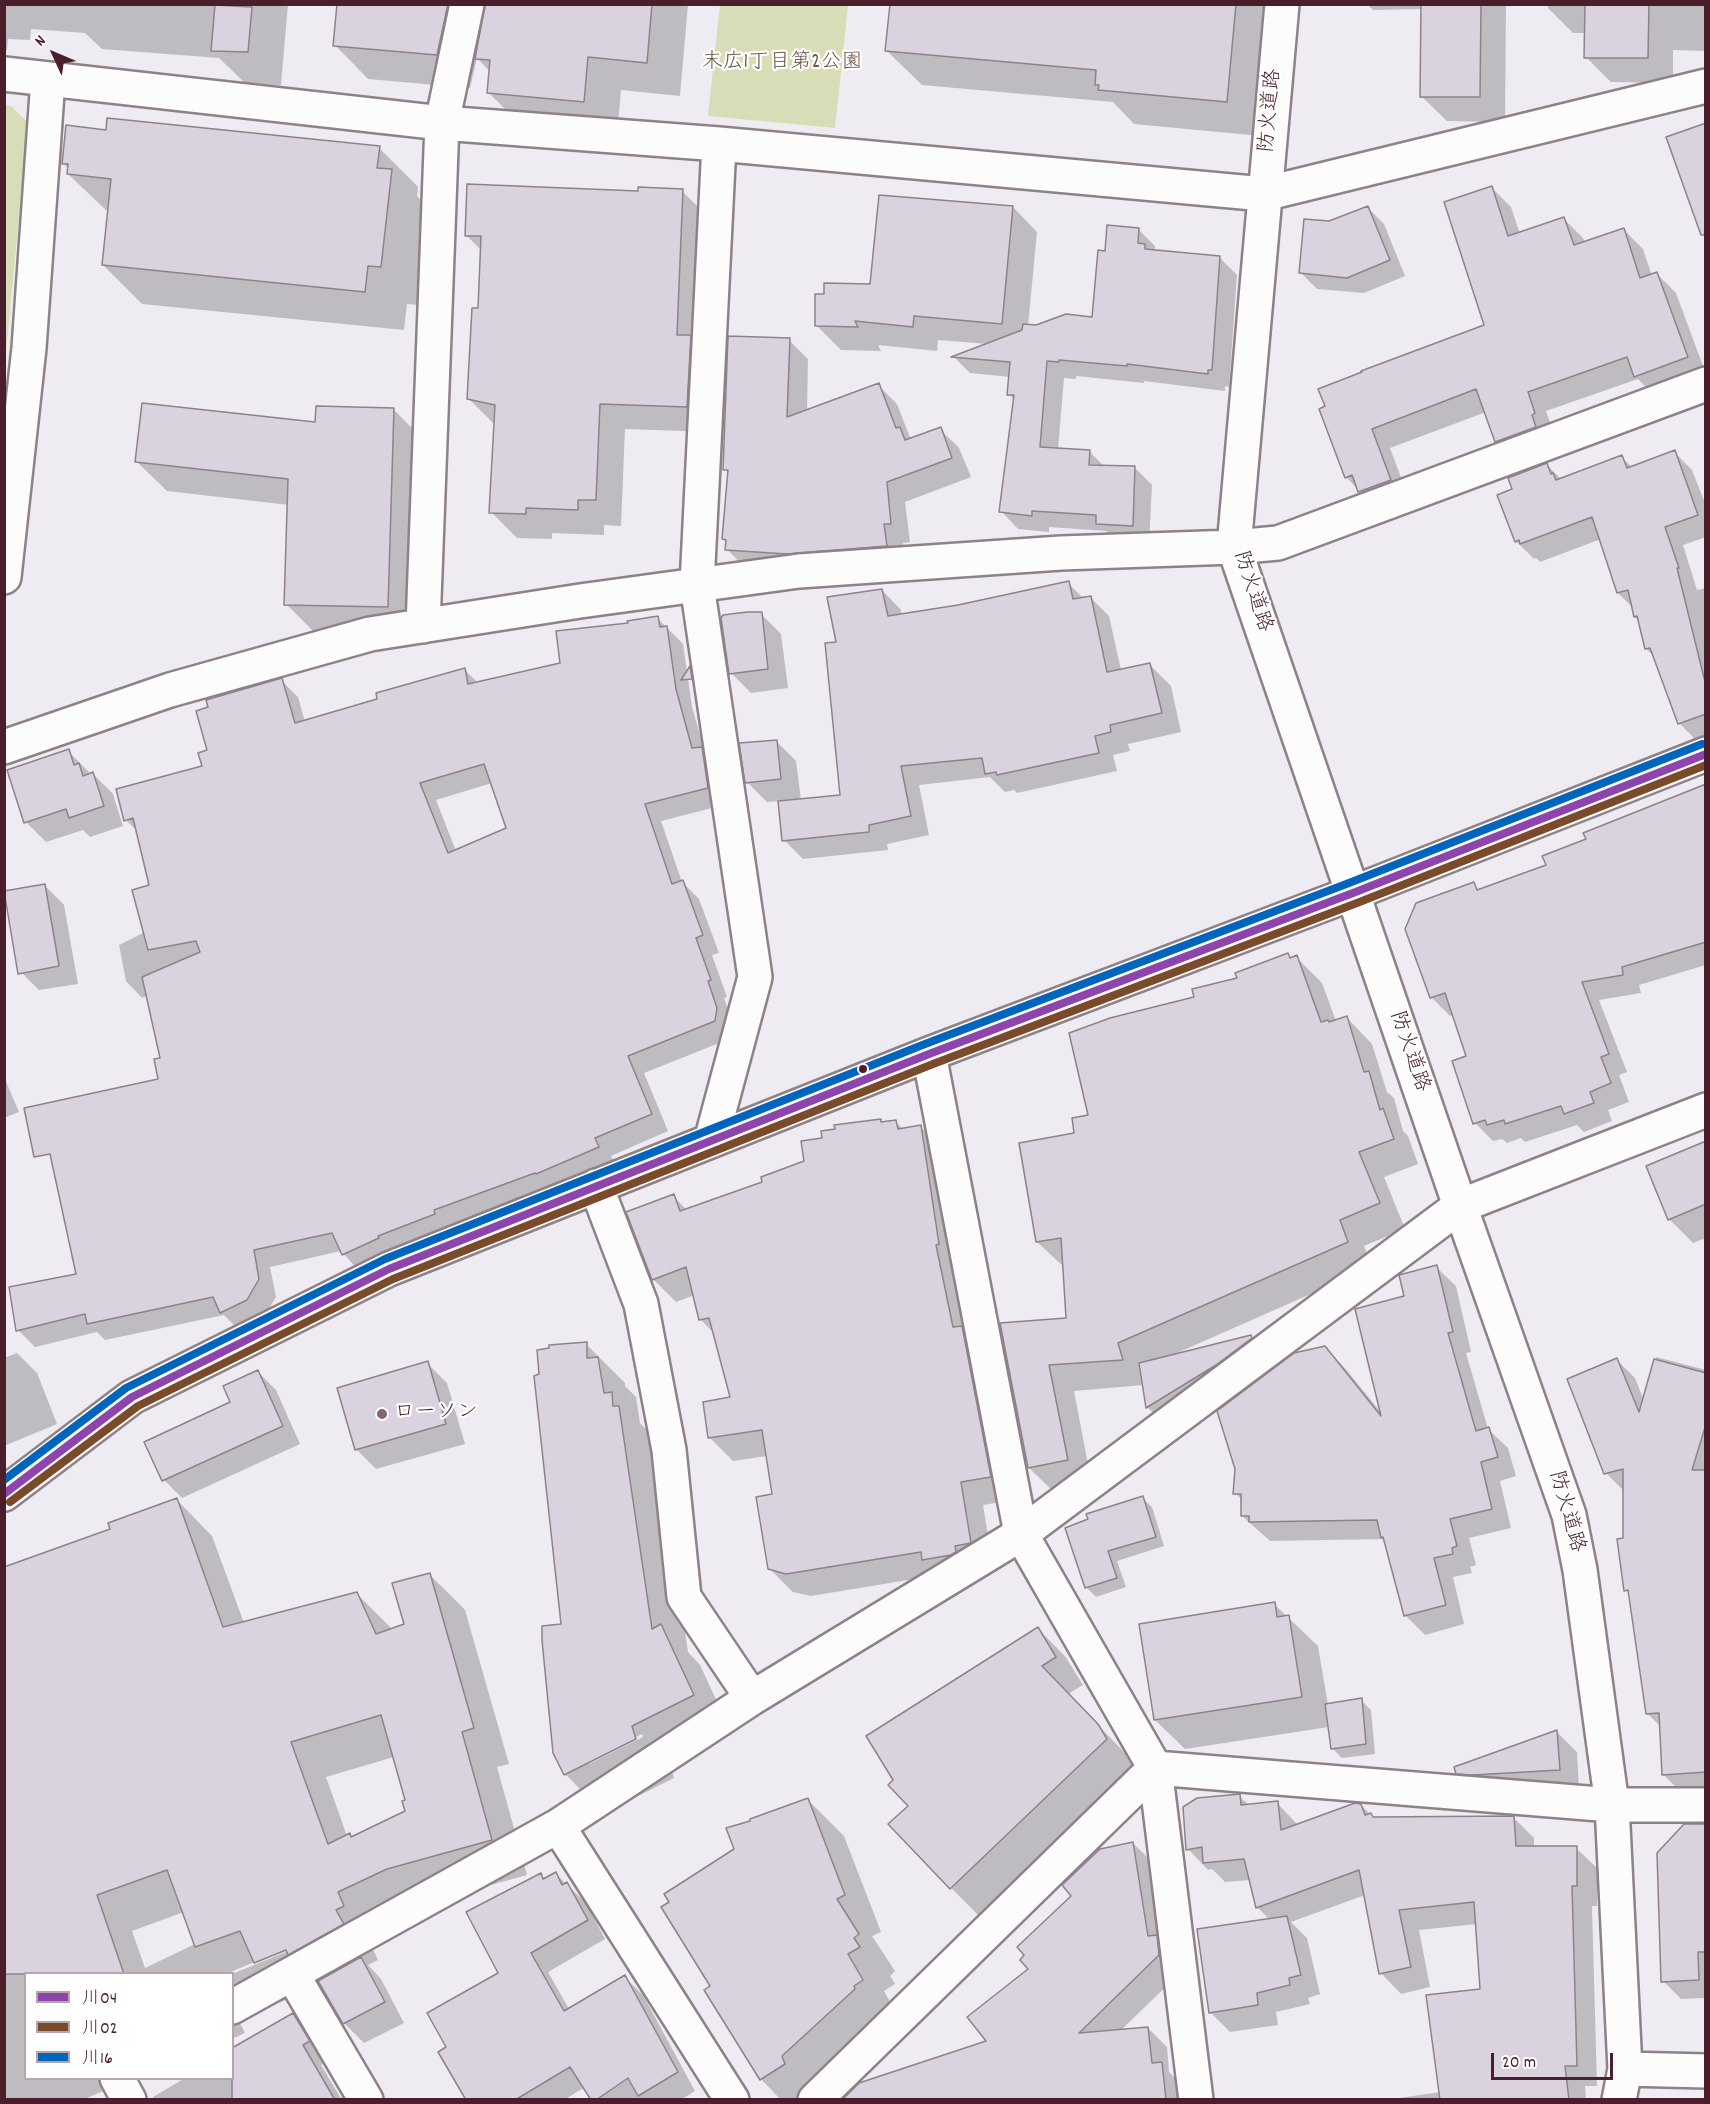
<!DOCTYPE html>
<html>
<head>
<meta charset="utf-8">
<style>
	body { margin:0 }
	#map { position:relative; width:1710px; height:2104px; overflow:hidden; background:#efebf2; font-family:Dekko,"Klee One",sans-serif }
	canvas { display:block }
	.frame { position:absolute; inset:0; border:6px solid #4a1f2b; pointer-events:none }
	.legend { position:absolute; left:24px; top:1972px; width:210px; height:108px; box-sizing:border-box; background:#fff; border:2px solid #b7a5aa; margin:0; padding:8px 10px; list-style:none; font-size:18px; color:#4a1f2b }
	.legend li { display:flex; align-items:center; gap:12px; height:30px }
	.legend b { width:30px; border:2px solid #b7a5aa }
	.north { position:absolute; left:24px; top:24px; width:60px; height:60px; -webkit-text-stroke:4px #fff; paint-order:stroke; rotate:314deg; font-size:16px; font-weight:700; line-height:24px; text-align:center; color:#4a1f2b }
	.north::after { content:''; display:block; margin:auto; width:21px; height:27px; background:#4a1f2b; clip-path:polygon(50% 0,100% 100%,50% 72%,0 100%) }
	.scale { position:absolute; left:1491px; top:2053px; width:122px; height:27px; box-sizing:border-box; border:3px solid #4a1f2b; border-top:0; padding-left:8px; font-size:18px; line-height:21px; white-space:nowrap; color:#4a1f2b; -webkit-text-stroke:4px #fff; paint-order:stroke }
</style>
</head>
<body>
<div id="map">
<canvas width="1710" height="2104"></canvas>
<div class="frame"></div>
<ul class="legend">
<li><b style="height:8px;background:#8e44ad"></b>川04</li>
<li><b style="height:8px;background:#7a4b2a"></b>川02</li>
<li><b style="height:8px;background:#0065bd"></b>川16</li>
</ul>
<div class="north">N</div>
<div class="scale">20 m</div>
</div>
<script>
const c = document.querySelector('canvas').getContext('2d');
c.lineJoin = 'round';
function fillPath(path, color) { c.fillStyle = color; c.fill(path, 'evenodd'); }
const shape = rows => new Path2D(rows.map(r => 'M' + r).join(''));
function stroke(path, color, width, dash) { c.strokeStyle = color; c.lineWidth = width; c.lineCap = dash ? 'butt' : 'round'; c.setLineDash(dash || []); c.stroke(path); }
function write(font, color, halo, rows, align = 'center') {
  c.font = font + ' Dekko,"Klee One",sans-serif'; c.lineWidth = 4.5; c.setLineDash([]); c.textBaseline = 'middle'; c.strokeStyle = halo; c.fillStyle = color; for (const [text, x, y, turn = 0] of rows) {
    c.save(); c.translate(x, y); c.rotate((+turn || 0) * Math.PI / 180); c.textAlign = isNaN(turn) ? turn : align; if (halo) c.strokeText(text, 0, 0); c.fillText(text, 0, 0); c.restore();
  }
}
fillPath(shape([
	[720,5,848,5,835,128,708,116],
	[5,105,11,106,28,123,5,364]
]), '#d7deb7');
fillPath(shape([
	[4,4,288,4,281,85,246,84,219,58,102,49,85,33,31,29,30,40,8,39,7,50,4,50],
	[338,4,688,4,680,96,621,90,617,135,523,127,489,93,491,73,477,58,470,88,368,79,335,45],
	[891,4,1274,4,1261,136,1134,124,1113,102,922,85,887,51],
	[1367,4,1506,4,1505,122,1447,121,1421,96,1423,9,1373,10],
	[1548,4,1706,4,1706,51,1673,50,1673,83,1611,82,1586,57,1586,33,1573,33,1548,8],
	[107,131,379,148,418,187,417,196,430,210,420,305,407,304,404,330,142,304,103,265,109,213,68,174,69,169,63,163],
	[1492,188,1511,207,1520,234,1564,219,1583,238,1585,242,1624,230,1643,249,1652,276,1657,274,1676,293,1706,374,1655,396,1638,379,1546,411,1554,433,1516,461,1496,441,1486,412,1390,448,1409,499,1379,511,1346,477,1321,410,1486,326],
	[682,191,708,217,713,432,625,429,621,526,604,525,604,535,552,533,552,539,517,538,491,512,495,425,469,399,479,309,482,251,466,235,639,192],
	[1013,207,1037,232,1028,326,1093,318,1107,252,1138,229,1155,246,1155,251,1220,258,1237,275,1229,387,1225,386,1225,391,1144,381,1144,383,1076,376,1076,379,1064,378,1058,449,1090,452,1105,467,1134,467,1152,485,1149,543,1115,541,1106,531,1049,527,1049,532,1018,529,1001,511,1015,401,1009,394,1010,377,970,373,954,357,988,344,938,340,937,351,878,345,881,351,841,350,816,325,872,286],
	[1368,208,1384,224,1405,276,1364,293,1317,289,1301,273,1330,223],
	[789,340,808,359,807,411,878,385,897,404,911,440,940,429,959,448,971,477,905,502,910,542,903,543,905,565,746,569,727,549,727,543,724,539,729,473,725,469],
	[394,410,423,439,417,636,316,634,286,604,289,505,167,491,137,462],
	[1674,452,1692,470,1706,506,1706,537,1683,545,1697,590,1706,588,1706,739,1698,742,1680,724,1656,658,1646,649,1640,622,1635,617,1633,608,1618,593,1601,539,1540,562,1536,558,1534,559,1516,541,1514,490,1547,465,1562,480,1621,457,1632,467],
	[1068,583,1084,599,1090,597,1109,616,1121,670,1149,664,1171,686,1181,732,1128,744,1130,751,1113,755,1117,771,1017,793,1014,790,1005,792,990,777,919,785,929,835,887,844,888,850,803,859,784,840,780,801,767,802,747,782,776,741,796,761,801,800,842,796,838,643,882,590,901,610,902,615,959,606],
	[761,614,781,634,788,688,751,693,731,673],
	[657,618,683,644,692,707,705,752,719,766,724,805,661,821,682,882,699,899,719,953,712,955,727,997,724,998,734,1026,732,1038,644,1073,668,1131,611,1156,615,1164,450,1227,451,1231,360,1272,341,1251,270,1267,276,1297,264,1317,238,1329,224,1315,105,1340,97,1332,35,1347,18,1330,77,1276,160,1080,161,1059,148,995,142,998,126,981,119,945,145,932,151,886,138,832,126,820,204,767,209,751,281,680,298,697,305,722,379,700,464,669,478,683,561,664,629,624],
	[492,783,508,829,456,851,436,800],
	[68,751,88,771,90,775,93,774,113,794,123,826,90,837,83,830,46,842,26,822],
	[1706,786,1706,965,1639,985,1641,993,1599,1000,1627,1072,1619,1075,1629,1102,1608,1110,1612,1121,1584,1132,1577,1125,1525,1142,1521,1138,1507,1143,1502,1139,1493,1141,1475,1123,1468,1057,1454,1014,1450,1016,1431,997,1473,884,1480,891,1548,866,1587,840],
	[44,885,64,905,78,984,39,990,19,970],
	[1288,955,1292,959,1296,957,1322,983,1336,1021,1347,1018,1372,1044,1387,1092,1394,1098,1403,1131,1408,1136,1418,1164,1384,1177,1405,1229,1364,1246,1372,1267,1177,1353,1177,1355,1250,1337,1268,1354,1165,1424,1147,1407,1144,1385,1074,1391,1092,1485,1055,1493,1029,1468,1001,1325,1068,1319,1064,1267,1037,1242,1075,1135,1195,998],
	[4,1077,19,1112,4,1118],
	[880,1120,884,1123,896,1122,903,1129,921,1127,944,1150,1013,1500,983,1505,993,1566,811,1596,793,1592,770,1569,773,1496,767,1456,733,1461,710,1438,732,1399,715,1334,701,1320,695,1295,676,1302,653,1279,673,1196,687,1210,764,1183,806,1162,824,1140],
	[1706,1143,1706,1242,1703,1239,1693,1243,1669,1219],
	[1436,1267,1456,1286,1471,1352,1466,1353,1488,1429,1508,1448,1516,1476,1500,1481,1511,1528,1469,1538,1476,1565,1470,1567,1472,1573,1453,1577,1464,1624,1425,1635,1405,1615,1384,1539,1270,1541,1242,1516,1243,1501,1235,1493,1324,1347,1344,1367,1383,1415,1406,1298],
	[586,1344,625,1383,625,1386,636,1397,640,1423,650,1433,657,1446,688,1652,700,1665,732,1734,670,1765,674,1778,604,1813,565,1774,562,1625],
	[642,1734,643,1737,589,1764,589,1761],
	[17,1353,37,1373,57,1424,4,1446,4,1358],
	[1656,1357,1706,1370,1706,1791,1681,1792,1663,1774,1661,1727,1648,1714,1630,1594,1626,1590,1625,1492,1606,1473,1617,1360,1635,1378,1644,1401],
	[427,1363,447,1383,465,1444,376,1469,356,1449],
	[258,1372,276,1390,300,1444,182,1498,164,1480],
	[1142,1498,1152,1507,1164,1546,1117,1561,1126,1587,1096,1597,1086,1587,1067,1529],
	[177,1500,212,1536,244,1623,357,1594,393,1630,406,1625,429,1574,465,1610,509,1764,497,1767,527,1875,455,1895,371,1945,378,1960,368,1965,381,1979,404,2023,364,2043,344,2023,321,1986,238,2019,245,2033,232,2039,232,1974,293,1949,292,1946,226,1974,26,1974,26,2078,102,2078,106,2090,82,2100,4,2100,4,1569,112,1530],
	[394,1757,407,1801,406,1812,353,1838,350,1835,347,1836,326,1777],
	[184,1912,195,1944,145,1968,132,1931],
	[1274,1604,1318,1646,1328,1705,1361,1700,1371,1710,1375,1754,1342,1758,1333,1749,1329,1727,1185,1749,1155,1720],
	[1038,1629,1065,1656,1083,1685,1068,1694,1125,1753,1134,1767,978,1915,951,1888,895,1780],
	[1557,1732,1577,1752,1579,1789,1477,1793,1457,1773],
	[1239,1796,1249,1805,1277,1803,1298,1825,1361,1805,1375,1819,1513,1817,1534,1838,1534,1848,1576,1848,1597,1868,1597,1906,1592,1906,1597,2086,1585,2086,1586,2100,1386,2100,1440,2092,1482,1990,1477,1924,1419,1930,1430,1987,1401,1994,1381,1973,1365,1895,1291,1922,1307,1938,1320,1994,1308,1998,1310,2004,1276,2012,1278,2025,1230,2032,1210,2012,1270,1920,1257,1907,1250,1880,1225,1882,1212,1869,1208,1870,1188,1849],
	[807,1799,844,1836,881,1932,872,1936,895,1971,890,1976,895,1984,884,1991,898,2017,820,2100,781,2100,761,2079,712,1987,736,1850,752,1822],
	[1685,1825,1706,1825,1706,1998,1681,1999,1663,1981],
	[1133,1843,1152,1862,1178,1975,1120,2031,1148,2028,1167,2047,1169,2072,1180,2083,1183,2100,870,2100,989,2042,1030,1969],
	[556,1874,586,1903,605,1939,548,1972,569,2009,624,1977,643,1995,695,2091,681,2100,592,2100,585,2087,564,2100,468,2100,448,2047,500,1973,541,1875,545,1879],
	[293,2014,312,2034,328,2061,321,2065,342,2100,154,2100,153,2097,185,2078,232,2078]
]), '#0003');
const building = shape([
	[337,4,448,4,437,55,333,46,337,4],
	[485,4,652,4,647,63,588,57,584,102,487,93,490,60,475,59,485,4],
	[890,4,1236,4,1227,102,1098,90,1099,85,1095,85,1096,70,885,51,890,4],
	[1421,4,1481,4,1480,97,1420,97,1421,4],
	[1585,4,1649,4,1648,58,1584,58,1585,4],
	[215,5,252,7,248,52,211,51,215,5],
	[107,118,380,146,377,168,392,169,381,267,368,266,365,292,102,265,111,179,67,174,68,164,62,164,66,125,106,130,107,118],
	[1706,123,1706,235,1701,235,1666,137,1706,123],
	[467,184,638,191,638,187,683,189,677,335,691,335,687,407,600,404,596,500,578,500,578,510,526,508,526,514,489,513,495,405,467,399,472,308,478,308,481,236,465,236,467,184],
	[1492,186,1508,236,1564,217,1574,245,1624,228,1640,278,1657,272,1688,357,1634,377,1627,357,1528,392,1535,413,1532,415,1536,427,1495,442,1476,389,1372,429,1391,480,1358,492,1352,475,1345,478,1319,409,1325,406,1318,389,1362,372,1361,371,1484,325,1444,202,1492,186],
	[879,195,1013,206,1002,324,914,316,913,327,855,321,858,327,815,326,815,294,824,294,824,283,870,284,879,195],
	[1368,206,1390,260,1347,278,1299,273,1304,219,1329,221,1368,206],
	[1107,225,1139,228,1138,243,1145,244,1145,249,1220,256,1212,370,1208,370,1208,374,1127,364,1127,366,1059,360,1059,362,1047,361,1040,447,1090,450,1089,465,1135,466,1133,526,1096,524,1096,515,1032,511,1032,516,999,512,1014,395,1007,395,1010,362,951,357,1022,330,1023,324,1036,325,1066,314,1092,317,1098,250,1105,251,1107,225],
	[728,336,790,338,787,417,879,383,896,428,900,427,905,440,941,427,952,458,887,482,891,524,884,524,887,546,787,554,725,550,726,540,722,539,728,470,723,470,728,336],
	[142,403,315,422,316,406,394,408,388,607,284,605,288,479,135,462,142,403],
	[1675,450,1698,515,1665,527,1679,568,1677,568,1706,686,1706,714,1678,724,1650,648,1645,649,1637,616,1634,617,1628,590,1617,593,1592,517,1520,544,1519,540,1515,542,1497,495,1512,489,1508,478,1547,463,1551,474,1553,473,1556,480,1622,455,1627,468,1675,450],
	[1069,581,1073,599,1091,596,1107,672,1150,663,1162,713,1110,725,1111,732,1095,736,1099,753,997,775,996,772,985,774,982,758,901,766,911,816,869,825,869,832,782,841,778,801,840,795,825,643,836,642,827,597,882,589,888,616,958,605,1069,581],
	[747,612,762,612,768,669,729,674,721,618,723,615,747,612],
	[658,616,660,627,667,626,676,689,692,748,702,747,708,788,645,804,672,884,683,880,703,935,696,938,711,980,708,981,717,1008,715,1021,628,1056,652,1114,595,1138,599,1147,536,1174,535,1173,434,1210,435,1214,378,1236,379,1238,342,1255,332,1233,254,1250,259,1279,247,1300,220,1313,213,1297,87,1324,85,1314,16,1331,9,1287,76,1274,50,1154,34,1157,24,1108,158,1079,154,1059,160,1058,142,977,200,952,196,941,148,950,132,890,149,885,133,818,124,821,116,789,202,766,198,753,207,750,196,711,208,707,206,700,282,678,295,723,377,699,376,693,465,668,468,684,560,663,556,631,628,623,627,621,658,616],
	[484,764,506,828,448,853,420,783,484,764],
	[690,666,692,679,681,680,690,666],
	[777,740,781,779,745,783,739,743,777,740],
	[69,749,74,765,79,763,83,776,93,772,104,806,69,818,66,809,24,823,7,770,69,749],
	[1706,784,1706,942,1622,967,1623,975,1582,982,1609,1054,1601,1057,1611,1083,1590,1092,1594,1103,1564,1114,1561,1106,1505,1124,1504,1120,1487,1125,1485,1120,1473,1124,1452,1061,1466,1056,1445,993,1430,998,1405,929,1416,903,1474,882,1477,890,1546,865,1542,856,1586,839,1583,833,1706,784],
	[45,884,59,966,18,974,4,891,45,884],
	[1288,953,1290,958,1297,955,1321,1022,1328,1020,1329,1022,1347,1016,1364,1072,1369,1071,1380,1110,1383,1108,1394,1139,1359,1152,1380,1203,1340,1220,1348,1242,1118,1343,1123,1360,1049,1365,1068,1460,1028,1468,1000,1323,1066,1318,1061,1238,1036,1242,1019,1143,1074,1133,1072,1118,1088,1115,1069,1033,1110,1018,1194,997,1192,989,1237,978,1235,973,1288,953],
	[881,1119,881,1122,896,1120,898,1129,921,1125,939,1244,936,1245,953,1327,962,1326,991,1477,961,1482,971,1543,955,1546,956,1552,951,1555,922,1560,921,1552,786,1574,768,1569,756,1497,772,1494,762,1430,708,1438,703,1402,730,1397,709,1318,699,1320,686,1267,652,1280,626,1212,674,1194,680,1211,762,1182,761,1177,804,1161,801,1141,822,1138,821,1131,835,1129,834,1125,881,1119],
	[1706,1141,1706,1204,1668,1220,1646,1166,1706,1141],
	[1437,1265,1453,1332,1448,1333,1476,1431,1489,1427,1498,1457,1481,1462,1492,1509,1450,1519,1457,1546,1452,1548,1453,1554,1434,1558,1446,1605,1404,1616,1383,1537,1381,1538,1377,1520,1249,1522,1249,1516,1241,1516,1241,1494,1233,1494,1235,1469,1217,1411,1294,1353,1325,1346,1381,1416,1355,1309,1404,1296,1399,1275,1437,1265],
	[1251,1335,1252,1338,1216,1365,1146,1408,1139,1363,1251,1335],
	[587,1342,587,1358,598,1357,604,1393,612,1392,613,1406,619,1406,652,1629,661,1624,694,1695,632,1726,636,1739,564,1775,553,1753,542,1640,542,1626,561,1624,534,1376,539,1374,537,1350,549,1348,549,1345,587,1342],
	[1617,1358,1639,1412,1654,1359,1706,1373,1706,1424,1692,1470,1706,1470,1706,1772,1662,1775,1659,1713,1646,1714,1628,1590,1624,1591,1617,1539,1623,1538,1623,1469,1604,1474,1567,1379,1617,1358],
	[428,1361,446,1424,355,1450,337,1388,428,1361],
	[258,1370,283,1426,162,1481,144,1442,230,1402,223,1386,258,1370],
	[1143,1496,1156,1537,1108,1551,1117,1578,1085,1588,1065,1528,1088,1519,1086,1514,1143,1496],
	[177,1498,223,1627,357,1592,376,1634,404,1624,392,1583,430,1573,474,1728,462,1732,492,1840,387,1869,338,1892,344,1906,336,1910,344,1924,288,1955,286,1950,254,1963,240,1931,195,1947,167,1870,97,1895,124,1974,4,1974,4,1567,110,1529,108,1523,177,1498],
	[381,1715,405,1800,402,1801,405,1811,351,1837,350,1833,328,1844,291,1742,381,1715],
	[1275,1602,1277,1617,1289,1615,1302,1697,1154,1720,1139,1624,1275,1602],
	[1038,1627,1056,1657,1042,1666,1098,1724,1107,1739,950,1889,888,1824,908,1806,888,1785,893,1780,866,1736,1038,1627],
	[1362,1698,1366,1744,1331,1749,1325,1704,1362,1698],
	[1557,1730,1560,1770,1473,1775,1456,1774,1454,1767,1557,1730],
	[1240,1794,1241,1805,1278,1801,1281,1830,1355,1803,1361,1804,1365,1815,1371,1813,1373,1817,1514,1816,1516,1846,1577,1846,1577,1886,1572,1886,1577,2066,1565,2066,1569,2100,1440,2100,1426,1995,1480,1989,1474,1902,1399,1910,1411,1967,1379,1974,1359,1870,1256,1908,1244,1859,1203,1863,1202,1847,1186,1850,1183,1807,1197,1798,1240,1794],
	[808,1798,845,1895,837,1899,859,1934,854,1938,860,1947,848,1954,863,1980,854,1986,855,1989,782,2056,785,2064,760,2080,704,1990,710,1986,661,1907,669,1902,664,1894,734,1849,726,1828,750,1821,750,1819,808,1798],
	[1684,1824,1705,1824,1706,1952,1698,1952,1699,1980,1661,1982,1657,1853,1684,1824],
	[1133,1842,1148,1936,1157,1935,1159,1955,1079,2033,1148,2027,1152,2063,1162,2062,1166,2100,842,2100,859,2083,986,2041,967,2017,1028,1969,1020,1960,1024,1955,1017,1947,1071,1896,1062,1885,1100,1849,1133,1842],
	[556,1872,562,1885,567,1882,588,1920,531,1953,564,2011,625,1975,678,2072,638,2096,628,2078,596,2100,591,2100,570,2067,515,2100,466,2100,438,2052,446,2047,427,2013,498,1973,466,1912,541,1873,543,1879,556,1872],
	[1287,1916,1301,1975,1289,1978,1290,1985,1257,1993,1258,2005,1209,2013,1197,1929,1287,1916],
	[361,1957,385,2002,343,2024,318,1981,361,1957],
	[293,2013,310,2041,303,2045,335,2100,232,2100,232,2048,293,2013]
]);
fillPath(building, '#dad3df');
stroke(building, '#8d8288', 1.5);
const minor = shape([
	[1282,4,1234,547,1460,1206,1569,1515,1580,1570,1612,1805,1625,2069,1619,2100],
	[4,74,442,123,719,144,1264,194,1706,86],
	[4,577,29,348,48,79],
	[423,626,442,123,467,4],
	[4,747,170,690,370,634,580,601,799,571,1061,553,1234,547,1278,543,1706,384],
	[929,1054,1021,1534,1155,1768,1196,2100],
	[711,1141,755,977,697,585,719,144],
	[596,1186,641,1304,669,1450,684,1597,752,1698],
	[4,1494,132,1397,389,1269,929,1054,1353,893,1706,754],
	[558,1826,732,2100],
	[292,1974,366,2100],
	[232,2007,558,1826,752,1698,1021,1534,1460,1206,1706,1110],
	[1625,2069,1706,2071],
	[117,2078,129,2100],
	[815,2100,1155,1768,1612,1805,1706,1805]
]);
stroke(minor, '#8d8288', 38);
stroke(minor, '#fdfcfd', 33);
stroke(shape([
	[4,1494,132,1397,389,1269,929,1054,1353,893,1706,754]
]), '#8e44ad', 8);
stroke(shape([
	[10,1502,138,1406,393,1279,933,1064,1357,903,1706,765]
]), '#7a4b2a', 8);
stroke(shape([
	[4,1480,126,1388,385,1259,925,1044,1349,883,1702,744]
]), '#0065bd', 8);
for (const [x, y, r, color] of [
	[863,1069,5,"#4a1f2b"],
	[382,1414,6,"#846671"]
]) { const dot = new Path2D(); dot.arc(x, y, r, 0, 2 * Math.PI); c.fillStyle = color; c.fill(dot); stroke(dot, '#fff', 2); }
write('21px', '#6e5547', '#fff', [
	["末広1丁目第2公園",782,64]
]);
write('21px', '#4a1f2b', '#fff', [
	["防火道路",1272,111,-85],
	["防火道路",1251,592,72],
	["防火道路",1408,1052,71],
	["防火道路",1565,1512,74]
]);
write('21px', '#4a1f2b', '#fff', [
	["ローソン",394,1414]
], 'left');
</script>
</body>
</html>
